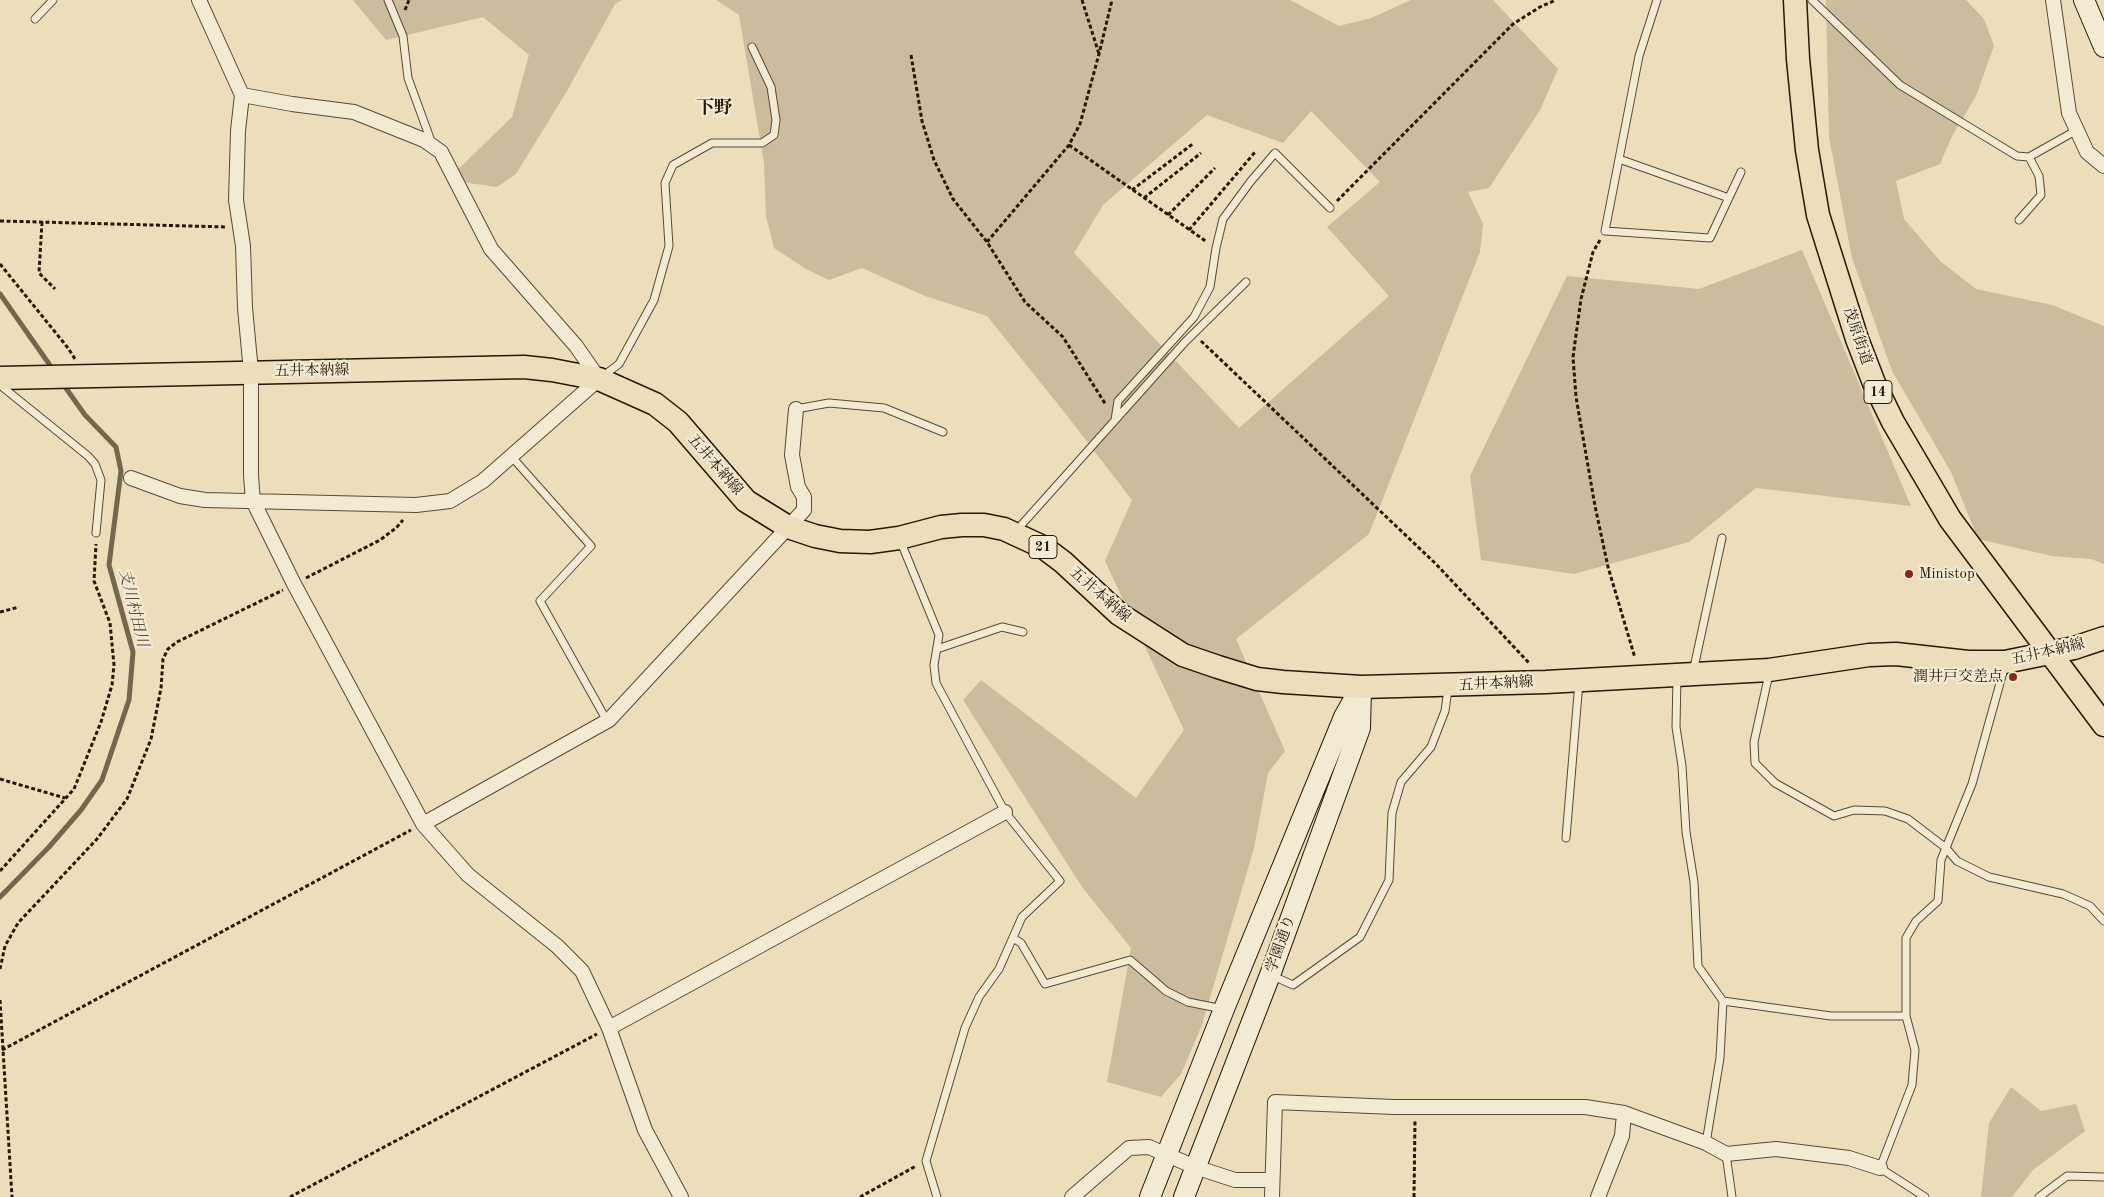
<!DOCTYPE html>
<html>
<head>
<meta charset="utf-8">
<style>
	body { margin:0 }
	canvas { display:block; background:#ecdebb }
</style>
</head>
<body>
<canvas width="2104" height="1197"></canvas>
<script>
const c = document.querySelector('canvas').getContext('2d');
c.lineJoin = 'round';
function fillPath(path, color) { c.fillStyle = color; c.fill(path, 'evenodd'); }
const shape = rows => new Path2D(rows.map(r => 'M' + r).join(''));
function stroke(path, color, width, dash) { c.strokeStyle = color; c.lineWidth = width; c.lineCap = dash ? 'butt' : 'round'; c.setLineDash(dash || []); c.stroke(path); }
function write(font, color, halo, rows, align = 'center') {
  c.font = font + ' "Old Standard TT","Noto Serif JP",serif'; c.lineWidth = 4.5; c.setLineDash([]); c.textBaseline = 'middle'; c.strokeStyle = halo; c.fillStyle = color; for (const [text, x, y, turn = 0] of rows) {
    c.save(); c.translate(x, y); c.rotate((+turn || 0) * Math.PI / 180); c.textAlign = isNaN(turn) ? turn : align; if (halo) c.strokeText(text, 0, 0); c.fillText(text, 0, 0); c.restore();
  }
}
fillPath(shape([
	[353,0,622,0,615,4,567,91,516,174,497,187,447,180,512,117,529,55,483,17,386,40],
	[716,0,1290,0,1339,26,1371,18,1411,0,1493,0,1558,69,1540,110,1489,188,1468,192,1483,224,1480,252,1369,534,1236,639,1285,751,1268,773,1254,848,1202,1025,1181,1074,1161,1097,1107,1082,1131,948,1082,887,963,700,981,680,1136,798,1184,730,1105,561,1132,500,1065,413,987,316,925,296,862,268,829,280,806,269,774,248,766,216,764,163,739,15],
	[1311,111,1380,182,1327,227,1389,296,1239,428,1074,253,1103,205,1207,115,1283,143],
	[1826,0,1966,0,1984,19,1994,46,1976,96,1951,138,1940,164,1896,181,1904,219,1940,261,1976,289,2052,305,2104,326,2104,564,2091,559,2052,556,1978,539,1951,472,1892,371,1852,258,1829,137],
	[1802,250,1911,506,1756,488,1689,542,1574,574,1481,560,1470,476,1567,276,1699,289],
	[2011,1087,2041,1111,2076,1104,2085,1131,2033,1170,2012,1197,1981,1197,1989,1123]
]), '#cabc9c');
stroke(shape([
	[0,294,54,371],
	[0,897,49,847,81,810,102,780,129,700,133,652,109,565,121,471,116,447,85,415,63,384]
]), '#75674e', 5);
const lane = shape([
	[388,0,403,36,408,78,431,141],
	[1657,0,1639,56,1605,231,1710,238,1741,172],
	[1812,0,1900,85,2017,156,2029,157,2077,130],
	[35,19,53,0],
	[1619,159,1729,198],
	[2019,220,2041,195,2039,176,2029,157],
	[603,376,619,364,654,300,669,246,665,183,673,165,712,143,762,143,774,135,776,120,771,87,752,47],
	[0,385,88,456,95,464,101,480,96,533],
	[796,409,829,403,884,408,943,432],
	[1115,420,1118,401,1194,317,1210,287,1216,248,1223,219,1251,181,1275,153,1330,208],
	[511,456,591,546,540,601,607,721],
	[1016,531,1185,342,1246,282],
	[900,540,939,635,934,665,936,683,1005,812,1060,881,1022,917,999,969,979,997,965,1028,926,1161,937,1197],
	[937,649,1002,627,1023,632],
	[1693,672,1722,538],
	[1769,674,1754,742,1755,763,1775,783,1834,816,1854,810,1885,811,1908,819,1946,848,1957,861,1989,877,2063,894,2090,906,2104,921],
	[1677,677,1676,727,1682,766,1686,832,1694,882,1698,966,1723,1001,1720,1058,1706,1143],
	[1566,838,1579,682],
	[1013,938,1021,943,1045,984,1130,960,1166,991,1188,1002,1223,1009],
	[1273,976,1293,985,1360,937,1389,880,1392,813,1401,782,1431,747,1445,711,1448,689],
	[1723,1001,1831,1016,1906,1016],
	[1726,1154,1732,1197],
	[1925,1197,1880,1168,1912,1085,1915,1050,1906,1016,1906,938,1916,921,1938,901,1941,860,1972,784,2005,665],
	[2039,1197,2067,1176,2104,1177]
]);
const street = shape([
	[199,0,242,95,238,131,236,200,243,246,245,308,251,372,251,476,253,501,294,584,423,824,468,875,557,946,582,971,609,1028,645,1130,681,1197],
	[2053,0,2069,113,2087,152,2104,166],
	[131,478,180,496,205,500,416,505,450,501,483,481,599,379,576,346,491,249,441,152,424,140,354,112,292,104,242,95],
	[423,824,609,720,804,510,804,497,798,487,792,455,796,409],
	[609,1028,1005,812],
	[1072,1197,1129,1148,1149,1147,1195,1167,1235,1180,1271,1180],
	[1272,1197,1275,1102,1394,1107,1585,1107,1624,1113,1706,1143,1726,1154,1776,1149,1849,1158,1880,1168],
	[1598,1197,1622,1136,1624,1113]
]);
const secondary = shape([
	[2084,0,2104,47],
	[1150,1197,1224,1009,1344,717,1361,687],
	[1184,1197,1270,975,1360,728,1361,689]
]);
const primary = shape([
	[1795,0,1798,59,1807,150,1818,215,1857,339,1874,383,1893,422,1950,519,2104,725],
	[0,378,524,367,552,370,599,379,655,404,678,422,746,501,788,527,815,536,840,541,870,542,899,538,941,527,962,525,984,525,1004,529,1043,547,1063,562,1119,614,1183,655,1218,667,1257,679,1283,682,1361,687,1546,682,1769,670,1869,655,1896,654,1968,662,2005,662,2074,648,2104,638]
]);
stroke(lane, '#584a34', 9);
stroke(street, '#584a34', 16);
stroke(secondary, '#261807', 22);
stroke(primary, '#261807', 25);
stroke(shape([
	[1082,0,1099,54],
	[405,10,409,0],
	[911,55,922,121,934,160,953,199,987,242,1025,302,1063,337,1106,405],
	[1069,145,1207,242],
	[1132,190,1194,143],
	[1144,198,1201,153],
	[1337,201,1513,24,1540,7,1556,0],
	[1168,215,1215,168],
	[0,221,227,227],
	[42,222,39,273,55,289],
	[1189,230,1256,151],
	[1600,240,1593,252,1581,299,1573,357,1576,397,1595,506,1608,567,1635,658],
	[987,242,1069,145,1080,124,1099,54,1112,0],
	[0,264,68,348,75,359],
	[1201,341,1436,564,1530,664],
	[306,578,380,540,396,528,403,520],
	[0,612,19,607],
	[0,779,65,798],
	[0,871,74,789,101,722,112,685,114,665,110,623,94,581,96,544],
	[0,969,5,946,18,923,97,839,127,799,151,739,161,688,163,659,168,649,177,642,283,590],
	[0,1000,12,1197],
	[2,1050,411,830],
	[290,1197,597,1034],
	[860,1197,916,1166],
	[1414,1197,1415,1120]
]), '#261807', 3, [4, 2.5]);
stroke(lane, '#f3ead3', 7);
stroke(street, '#f3ead3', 14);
stroke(secondary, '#f3ead3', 20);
stroke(primary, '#ecdebb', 22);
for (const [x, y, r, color] of [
	[1909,574,5,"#8f2418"],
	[2013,677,5,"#8f2418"]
]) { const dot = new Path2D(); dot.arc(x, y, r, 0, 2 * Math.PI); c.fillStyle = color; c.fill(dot); stroke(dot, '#f3ead3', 2); }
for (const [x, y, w] of [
	[1878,392,28],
	[1043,547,28]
]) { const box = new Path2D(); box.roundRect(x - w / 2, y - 11.5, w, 23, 4); c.fillStyle = '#f3ead3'; c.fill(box); stroke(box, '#261807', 1); }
write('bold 14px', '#261807', null, [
	["14",1878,392],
	["21",1043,547]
]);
write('15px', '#261807', '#f3ead3', [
	["茂原街道",1857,336,71],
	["五井本納線",312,371,-1],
	["五井本納線",715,465,49],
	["五井本納線",1100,595,41],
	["五井本納線",2048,652,-13],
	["五井本納線",1496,684,-3],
	["学園通り",1281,944,-70]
]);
write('15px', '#261807', '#f3ead3', [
	["Ministop",1919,574],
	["潤井戸交差点",2003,677,"right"]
], 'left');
write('italic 16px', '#5a4c37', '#f3ead3', [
	["支川村田川",133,608,76]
]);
write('bold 18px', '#261807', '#f3ead3', [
	["下野",714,108]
]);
</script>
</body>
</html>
